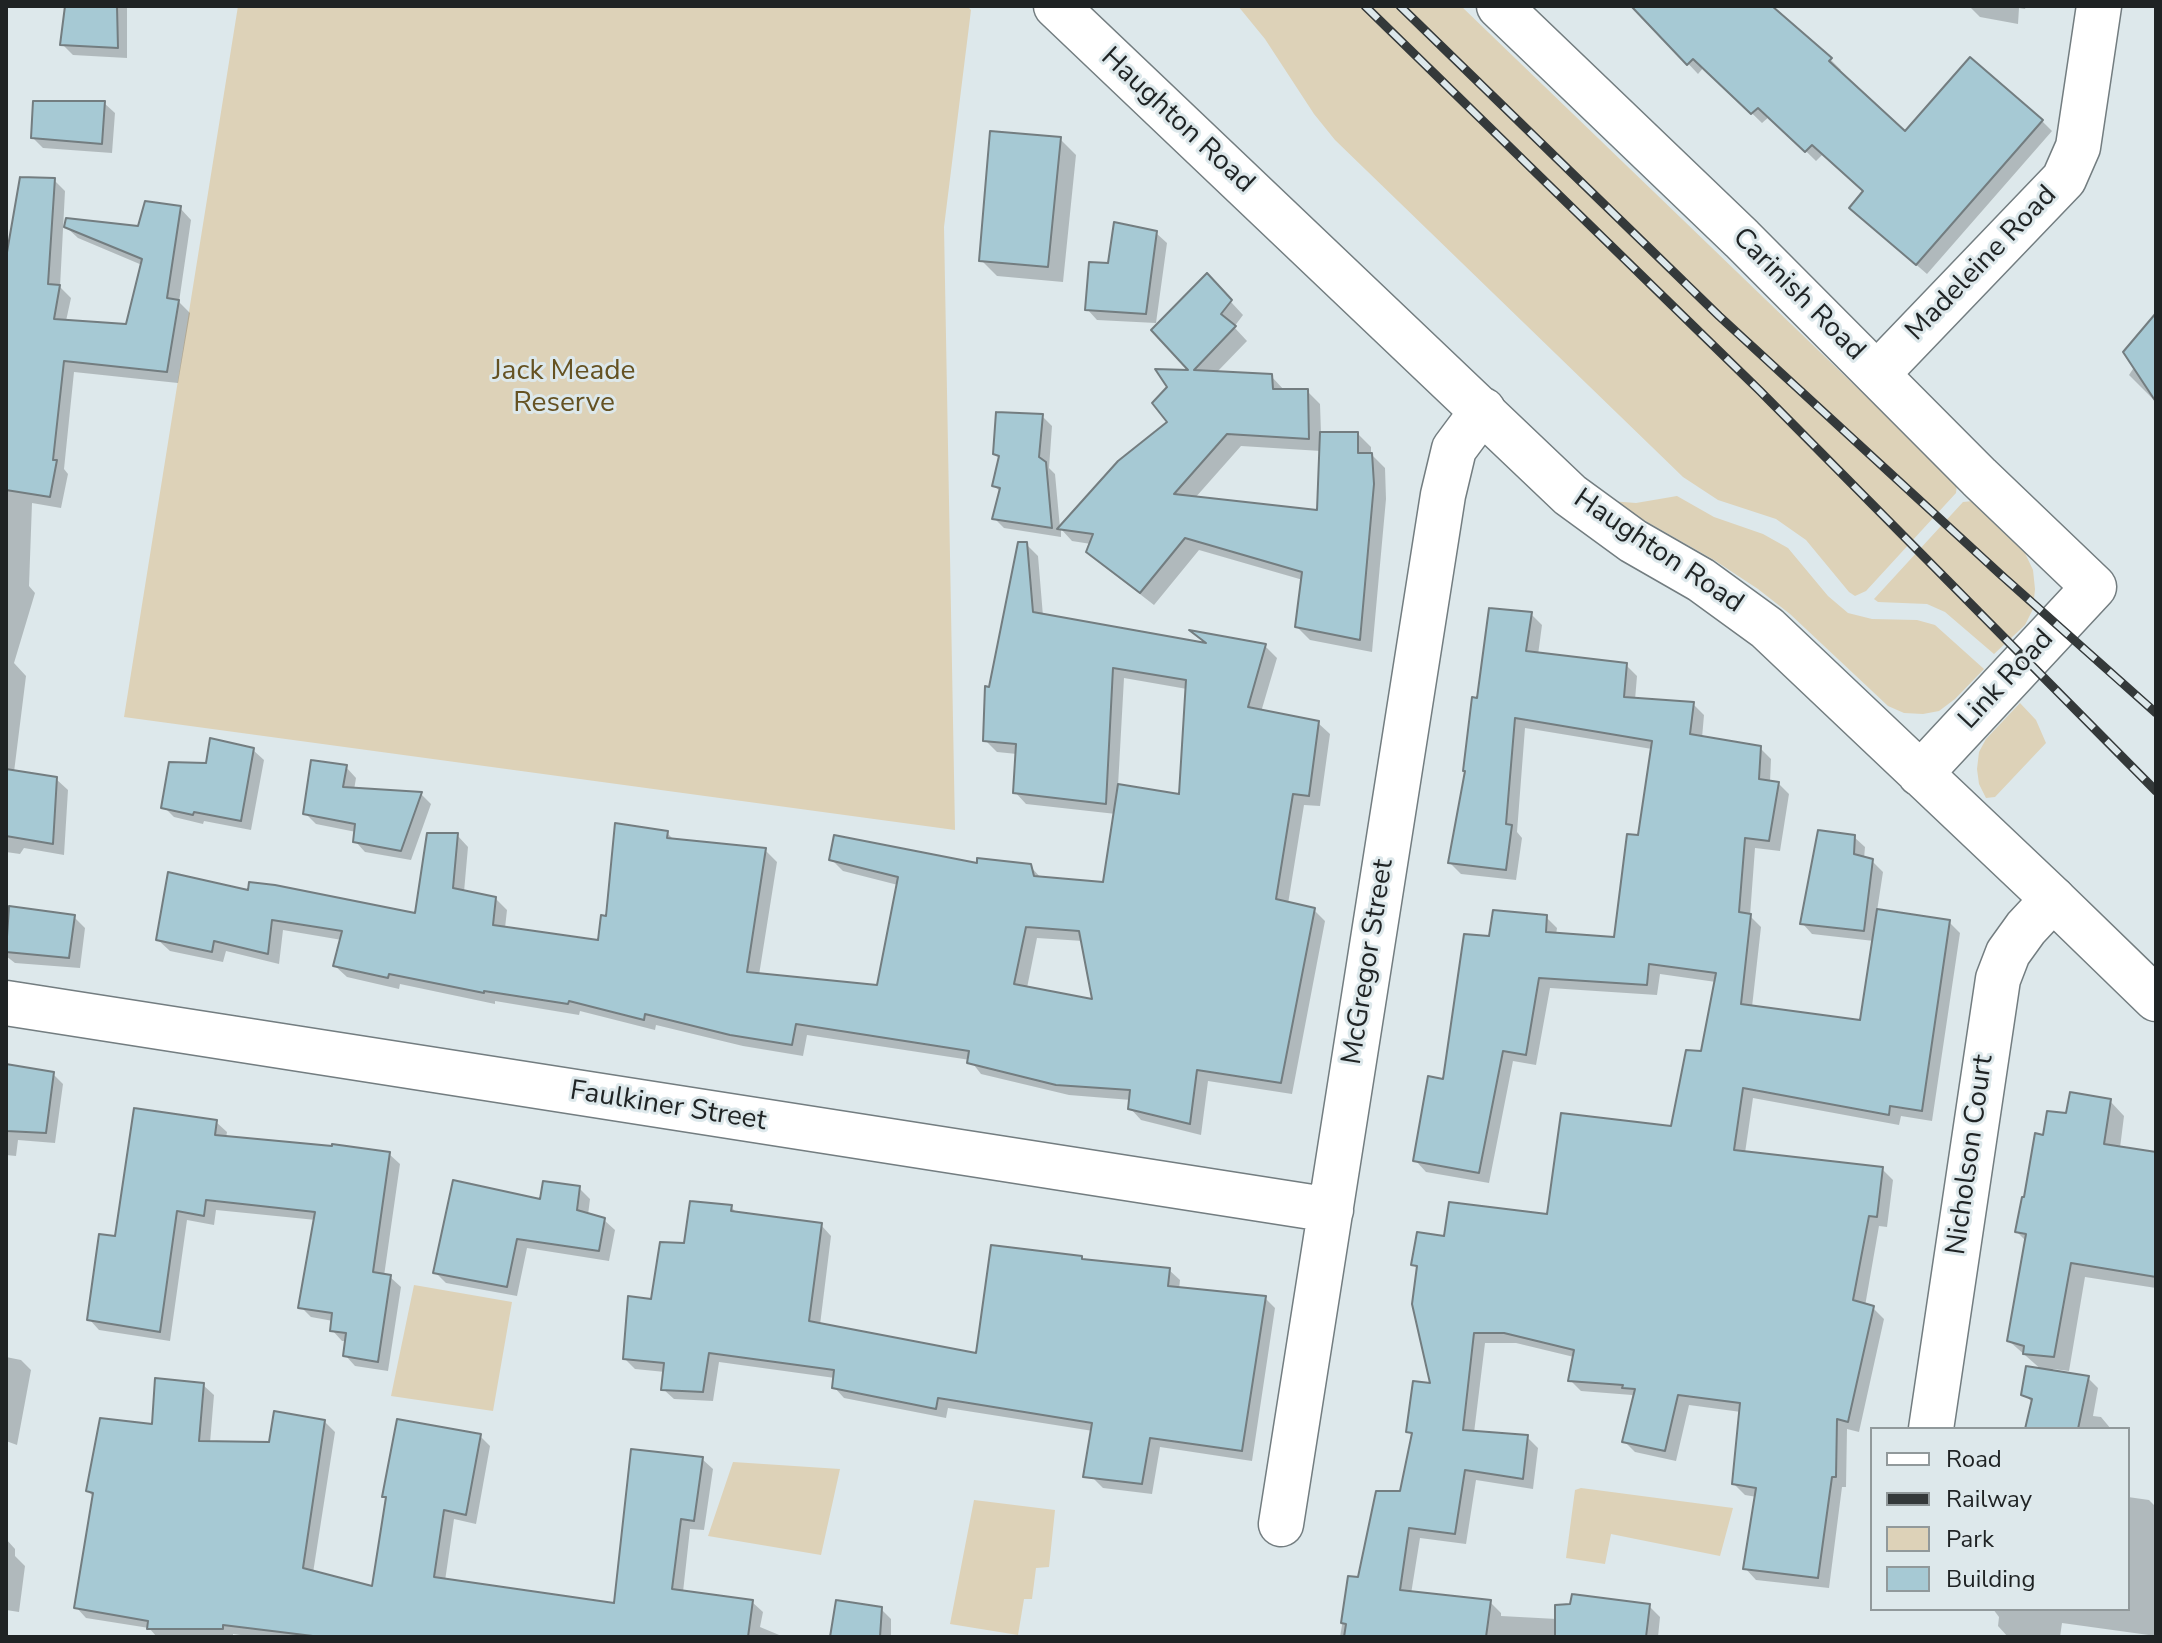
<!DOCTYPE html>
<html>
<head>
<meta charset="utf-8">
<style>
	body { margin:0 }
	#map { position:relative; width:2162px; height:1643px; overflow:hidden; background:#dde8eb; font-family:"Nunito Sans",sans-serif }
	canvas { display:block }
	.frame { position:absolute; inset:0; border:8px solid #1f2324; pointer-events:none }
	.legend { position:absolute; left:1870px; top:1427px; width:260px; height:184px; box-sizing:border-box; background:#dde8eb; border:2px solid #91999b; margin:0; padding:10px 14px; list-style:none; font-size:24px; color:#1f2324 }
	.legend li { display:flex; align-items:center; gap:16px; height:40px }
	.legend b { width:40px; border:2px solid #91999b }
</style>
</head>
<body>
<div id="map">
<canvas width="2162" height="1643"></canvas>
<div class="frame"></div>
<ul class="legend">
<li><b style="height:10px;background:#fff"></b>Road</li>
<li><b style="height:10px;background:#34393a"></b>Railway</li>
<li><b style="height:22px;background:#ddd2b8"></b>Park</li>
<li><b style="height:22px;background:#a6c9d4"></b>Building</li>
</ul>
</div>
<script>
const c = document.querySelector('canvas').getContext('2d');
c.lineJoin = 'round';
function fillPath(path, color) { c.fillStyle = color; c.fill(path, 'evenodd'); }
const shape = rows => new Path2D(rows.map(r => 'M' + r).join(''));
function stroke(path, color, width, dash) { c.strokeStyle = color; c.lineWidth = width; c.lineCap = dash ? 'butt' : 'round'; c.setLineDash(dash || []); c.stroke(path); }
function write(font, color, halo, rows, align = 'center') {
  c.font = font + ' "Nunito Sans",sans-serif'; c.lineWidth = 6; c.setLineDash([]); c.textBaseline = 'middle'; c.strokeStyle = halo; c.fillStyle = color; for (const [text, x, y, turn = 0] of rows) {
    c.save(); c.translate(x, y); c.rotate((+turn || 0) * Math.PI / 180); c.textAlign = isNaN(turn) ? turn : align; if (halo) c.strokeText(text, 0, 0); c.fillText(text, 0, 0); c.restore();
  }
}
fillPath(shape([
	[238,6,967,6,971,10,944,227,955,830,124,717],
	[1238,6,1461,6,1957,484,1956,493,1866,591,1855,596,1849,592,1806,540,1776,519,1718,500,1683,477,1335,140,1314,114,1265,39],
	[1677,496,1714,517,1763,534,1788,548,1828,596,1848,613,1872,619,1917,620,1935,625,1984,669,1955,699,1939,711,1923,714,1904,713,1888,706,1790,614,1758,589,1714,560,1610,501,1636,503],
	[1973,501,2024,551,2033,570,2035,589,2033,609,2025,625,1994,654,1945,612,1927,604,1878,602,1874,599,1963,502],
	[2020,703,2036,720,2046,743,1995,797,1986,798,1979,784,1977,769,1979,752,1986,739],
	[414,1285,512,1302,493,1411,391,1396],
	[733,1462,840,1469,821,1555,708,1536],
	[1581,1488,1733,1508,1720,1556,1611,1534,1605,1564,1566,1558,1575,1490],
	[974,1500,1055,1510,1049,1567,1036,1568,1032,1599,1024,1599,1018,1635,950,1624]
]), '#ddd2b8');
fillPath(shape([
	[67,6,127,6,127,58,73,55,62,44],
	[1642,6,1761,6,1774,10,1831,60,1841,70,1838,72,1905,134,2042,121,2052,131,1927,274,1862,218,1866,192,1823,154,1816,161,1770,116,1762,123,1704,67,1698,74,1647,20],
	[2026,6,2025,9,2019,8,2018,24,1980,17,1970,7],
	[104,103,115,113,112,153,43,148,33,138],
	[1060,139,1076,155,1063,282,997,276,981,260],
	[54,180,65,191,60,287,71,298,66,321,127,326,142,265,78,238,66,227,139,229,180,208,191,220,179,302,190,313,178,383,74,372,64,469,68,474,61,508,32,503,29,586,35,593,14,663,26,676,14,772,56,779,68,790,64,855,24,848,20,854,6,852,6,282],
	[1156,233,1167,243,1156,323,1097,320,1087,309,1110,265],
	[1219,289,1243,315,1234,327,1247,341,1216,373,1271,376,1285,391,1307,391,1320,404,1321,434,1358,434,1371,447,1371,454,1385,468,1386,499,1372,652,1310,640,1297,627,1303,580,1199,550,1154,605,1101,564,1088,551,1091,544,1072,541,1061,529,1061,537,1004,528,994,518,1001,492,994,486,1000,459,995,453,1042,416,1052,426,1049,468,1055,474,1060,528,1169,422,1193,372],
	[1241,446,1321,451,1319,512,1195,498],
	[2156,334,2156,402,2129,375],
	[1026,544,1038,556,1043,616,1207,645,1195,633,1265,646,1277,658,1261,712,1318,723,1330,734,1320,806,1304,805,1288,904,1314,910,1325,921,1292,1094,1208,1081,1201,1135,1141,1120,1130,1108,1131,1100,1069,1095,981,1074,970,1060,807,1035,803,1056,743,1046,656,1025,655,1030,580,1011,579,1015,495,1001,495,1004,400,984,399,989,347,977,335,966,342,940,283,930,279,964,226,951,223,962,170,951,158,940,250,892,417,916,457,835,468,847,464,892,496,899,507,910,505,928,600,942,607,918,667,833,675,841,765,850,777,862,759,975,878,988,898,885,843,871,831,859,1030,866,1042,879,1105,884,1116,814,1026,804,1015,792,1017,754,997,752,985,740,991,689],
	[1124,678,1187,689,1180,796,1118,786],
	[1037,938,1083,941,1094,1002,1027,988],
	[1531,614,1542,625,1538,655,1626,665,1637,676,1635,700,1693,704,1704,715,1702,738,1760,748,1771,759,1770,782,1778,783,1789,794,1780,851,1755,848,1750,916,1761,927,1752,1007,1862,1023,1874,941,1812,934,1802,923,1854,837,1865,847,1864,859,1872,861,1883,872,1877,911,1949,922,1960,933,1932,1121,1901,1116,1899,1125,1753,1098,1745,1153,1882,1169,1893,1180,1887,1227,1879,1226,1865,1306,1873,1308,1884,1319,1859,1432,1847,1429,1846,1487,1842,1487,1829,1588,1756,1580,1745,1568,1757,1497,1745,1495,1734,1484,1741,1412,1689,1405,1676,1461,1635,1452,1624,1441,1635,1398,1632,1395,1581,1391,1570,1380,1574,1357,1516,1343,1485,1343,1474,1433,1527,1437,1538,1448,1533,1489,1476,1480,1466,1544,1420,1538,1411,1594,1490,1602,1501,1613,1501,1616,1557,1619,1649,1606,1660,1617,1658,1637,1340,1637,1350,1578,1359,1579,1401,1493,1413,1436,1408,1431,1433,1385,1418,1269,1413,1264,1446,1238,1548,1216,1672,1128,1702,1053,1716,982,1660,974,1657,995,1550,988,1536,1065,1513,1061,1489,1183,1426,1172,1415,1160,1445,1081,1490,938,1546,917,1557,928,1556,935,1616,939,1640,837,1652,749,1525,728,1517,832,1522,838,1516,880,1461,874,1450,863,1478,700],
	[253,750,264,760,251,830,204,821,203,824,174,817,164,807,208,766],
	[346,767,356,778,354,790,421,794,431,804,411,860,365,852,355,841,356,832,316,824,305,813],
	[6,908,74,917,85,928,80,968,15,963,6,956],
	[6,1066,53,1074,63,1084,55,1143,18,1140,16,1156,6,1155],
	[2110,1101,2124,1116,2120,1148,2156,1154,2156,1288,2085,1277,2069,1371,2053,1369,2053,1373,2088,1378,2098,1388,2093,1416,2101,1417,2111,1429,2026,1429,2033,1403,2024,1394,2043,1371,2009,1341,2027,1242,2017,1232,2045,1137,2068,1115],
	[216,1122,227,1132,226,1138,389,1154,400,1164,384,1276,390,1277,401,1287,388,1371,355,1366,345,1355,347,1341,342,1341,332,1330,333,1321,311,1317,301,1307,316,1220,216,1210,214,1225,187,1220,170,1341,99,1330,89,1319,116,1238],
	[579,1188,590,1199,588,1215,604,1220,615,1230,609,1261,527,1248,517,1296,446,1283,436,1273],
	[731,1207,738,1214,821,1225,831,1236,820,1325,978,1355,1084,1261,1169,1270,1180,1280,1179,1289,1265,1298,1275,1308,1252,1461,1160,1447,1152,1494,1103,1488,1092,1477,1093,1431,948,1408,946,1418,844,1398,834,1387,835,1378,719,1362,713,1401,674,1399,663,1389,665,1372,635,1369,625,1359,653,1301,686,1245],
	[6,1357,21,1360,31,1370,17,1445,6,1441],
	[203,1385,214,1395,210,1443,271,1444,324,1421,335,1432,313,1573,373,1589,387,1499,384,1496,480,1436,490,1446,476,1524,454,1519,445,1581,616,1606,702,1459,713,1469,704,1530,690,1529,683,1592,752,1602,763,1612,760,1627,784,1637,255,1637,233,1634,233,1637,157,1637,149,1628,86,1618,76,1607,94,1497,88,1491,153,1426],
	[2128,1497,2149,1500,2156,1507,2156,1636,2062,1623,2060,1637,2008,1637,1998,1626,1999,1617,1993,1609,2128,1609],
	[6,1539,15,1549,15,1556,25,1566,19,1612,6,1610],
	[881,1609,891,1619,891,1637,832,1637]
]), '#0003');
const building = shape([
	[65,6,117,6,118,48,60,45,65,6],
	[1631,6,1772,6,1832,58,1829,61,1905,131,1970,57,2043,120,1916,265,1849,208,1863,191,1812,145,1805,152,1758,108,1751,114,1693,59,1687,65,1631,6],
	[33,101,105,101,102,144,31,138,33,101],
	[990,131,1061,137,1048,267,979,261,990,131],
	[20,177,55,178,48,284,60,285,54,319,126,324,142,259,64,227,66,218,138,226,145,201,181,206,167,298,179,300,167,372,64,361,53,460,57,460,50,497,6,490,6,258,20,177],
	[1114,222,1157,231,1146,314,1085,310,1089,262,1108,263,1114,222],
	[1207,273,1232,300,1221,314,1236,326,1194,370,1272,374,1273,389,1308,389,1309,439,1227,434,1174,494,1317,510,1320,432,1358,432,1358,453,1372,453,1374,484,1360,640,1295,627,1302,572,1185,538,1140,593,1086,552,1093,534,1057,529,1118,461,1167,422,1152,403,1167,387,1155,369,1188,370,1151,330,1207,273],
	[2156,313,2156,402,2123,352,2156,313],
	[996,412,1043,414,1039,457,1046,462,1052,528,992,519,1000,488,992,486,999,456,993,454,996,412],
	[1018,542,1027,542,1033,612,1206,643,1189,630,1266,644,1248,707,1319,721,1309,796,1293,794,1276,899,1315,908,1281,1083,1197,1070,1190,1124,1128,1109,1130,1090,1056,1085,967,1063,969,1051,796,1024,792,1045,730,1035,645,1014,644,1020,569,1001,568,1004,484,991,484,993,389,974,388,978,333,966,342,931,272,920,268,954,214,941,212,952,156,940,168,872,248,890,249,882,275,885,415,913,427,833,458,833,453,888,496,897,493,925,598,940,601,915,606,916,615,823,668,831,667,838,766,848,747,972,877,985,898,877,829,860,834,835,977,863,977,858,1031,864,1034,876,1103,882,1118,784,1179,794,1186,680,1113,668,1106,804,1013,793,1016,744,983,741,985,686,989,687,1018,542],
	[1026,927,1079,931,1092,999,1014,984,1026,927],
	[1489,608,1532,612,1526,651,1627,663,1624,697,1694,702,1690,734,1761,746,1759,779,1779,782,1769,841,1745,838,1739,912,1751,914,1741,1004,1860,1020,1877,909,1950,920,1922,1111,1890,1106,1889,1115,1743,1088,1734,1150,1883,1167,1877,1217,1869,1216,1853,1300,1874,1306,1848,1422,1837,1419,1836,1477,1832,1477,1818,1578,1743,1569,1756,1488,1732,1484,1740,1403,1678,1395,1665,1451,1622,1442,1635,1389,1622,1388,1623,1385,1568,1381,1574,1350,1504,1333,1474,1333,1463,1430,1528,1435,1523,1479,1465,1470,1455,1534,1409,1528,1400,1590,1491,1600,1486,1637,1344,1637,1346,1624,1341,1623,1348,1576,1358,1577,1376,1491,1400,1491,1412,1433,1406,1432,1413,1381,1430,1383,1412,1304,1417,1266,1411,1265,1417,1232,1444,1236,1449,1202,1547,1214,1561,1113,1671,1126,1686,1050,1701,1051,1716,973,1649,964,1647,985,1539,978,1526,1055,1503,1051,1479,1173,1413,1161,1428,1076,1443,1079,1464,934,1489,936,1493,910,1547,915,1546,932,1614,937,1627,834,1638,835,1652,741,1515,718,1506,824,1512,825,1506,870,1448,863,1465,771,1463,771,1472,697,1477,698,1489,608],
	[210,738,254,748,241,821,194,812,193,815,161,808,169,762,206,763,210,738],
	[311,760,347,765,343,787,422,792,401,851,353,842,355,824,303,814,311,760],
	[6,769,57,777,53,844,6,836,6,769],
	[1818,830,1855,835,1854,854,1873,859,1864,931,1800,924,1818,830],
	[9,906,75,915,69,958,6,952,9,906],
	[6,1064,54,1072,46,1133,6,1131,6,1064],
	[2070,1092,2111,1099,2104,1144,2156,1152,2156,1277,2071,1263,2054,1357,2023,1354,2024,1346,2007,1341,2026,1234,2015,1232,2022,1197,2024,1197,2035,1133,2043,1135,2047,1111,2066,1113,2070,1092],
	[134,1108,217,1120,215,1135,332,1146,332,1144,390,1152,373,1272,391,1275,378,1362,343,1356,346,1333,330,1331,332,1313,298,1308,315,1212,206,1200,204,1216,177,1211,160,1332,87,1320,99,1234,115,1236,134,1108],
	[453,1180,540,1199,543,1181,580,1186,577,1210,605,1218,599,1251,517,1239,507,1287,433,1273,453,1180],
	[690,1201,732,1205,731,1211,822,1223,809,1321,976,1353,991,1245,1082,1256,1082,1259,1170,1268,1168,1286,1266,1296,1242,1451,1150,1438,1142,1484,1083,1477,1092,1423,938,1398,936,1409,832,1388,834,1370,709,1353,703,1392,661,1390,664,1363,623,1359,628,1296,651,1299,660,1242,684,1243,690,1201],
	[2026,1366,2089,1376,2078,1429,2025,1429,2032,1399,2021,1395,2026,1366],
	[155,1378,204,1383,199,1441,269,1442,274,1411,325,1420,303,1568,372,1586,386,1497,382,1497,397,1419,481,1434,466,1515,444,1510,434,1577,614,1603,631,1449,703,1457,694,1521,681,1519,672,1589,753,1600,748,1637,321,1637,223,1625,223,1629,147,1629,148,1621,74,1608,93,1493,86,1491,100,1418,152,1424,155,1378],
	[1572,1594,1650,1604,1646,1637,1555,1637,1555,1605,1570,1604,1572,1594],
	[836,1600,882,1607,880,1637,830,1637,836,1600]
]);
fillPath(building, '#a6c9d4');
stroke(building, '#737d80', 2);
const minor = shape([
	[1877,374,2064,179,2078,147,2099,6],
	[6,1003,1331,1210],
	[1931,1429,1998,979,2008,953,2026,928,2053,899,2156,999],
	[1281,1524,1443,495,1454,449,1483,410]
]);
const tertiary = shape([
	[1056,6,1570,495,1633,541,1701,580,1767,628,2053,899],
	[1499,6,1742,239,1979,477,2094,587,1920,774]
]);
stroke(minor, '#737d80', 47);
stroke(tertiary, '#737d80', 47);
stroke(minor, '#fff', 44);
stroke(tertiary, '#fff', 44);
const rail = shape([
	[1365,6,1760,391,2156,791],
	[1400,6,1719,316,2000,574,2156,713]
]);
stroke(rail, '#34393a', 9);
stroke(rail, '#dde8eb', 6, [18]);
write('28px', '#1f2324', '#dde8eb', [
	["Haughton Road",1177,121,43],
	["Madeleine Road",1982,264,-46],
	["Carinish Road",1798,295,45],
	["Haughton Road",1658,552,34],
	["Link Road",2007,680,-47],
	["McGregor Street",1369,962,-81],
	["Faulkiner Street",668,1107,9],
	["Nicholson Court",1971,1155,-82]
]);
write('28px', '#655222', '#dde8eb', [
	["Jack Meade",564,372],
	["Reserve",564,404]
]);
</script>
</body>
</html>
